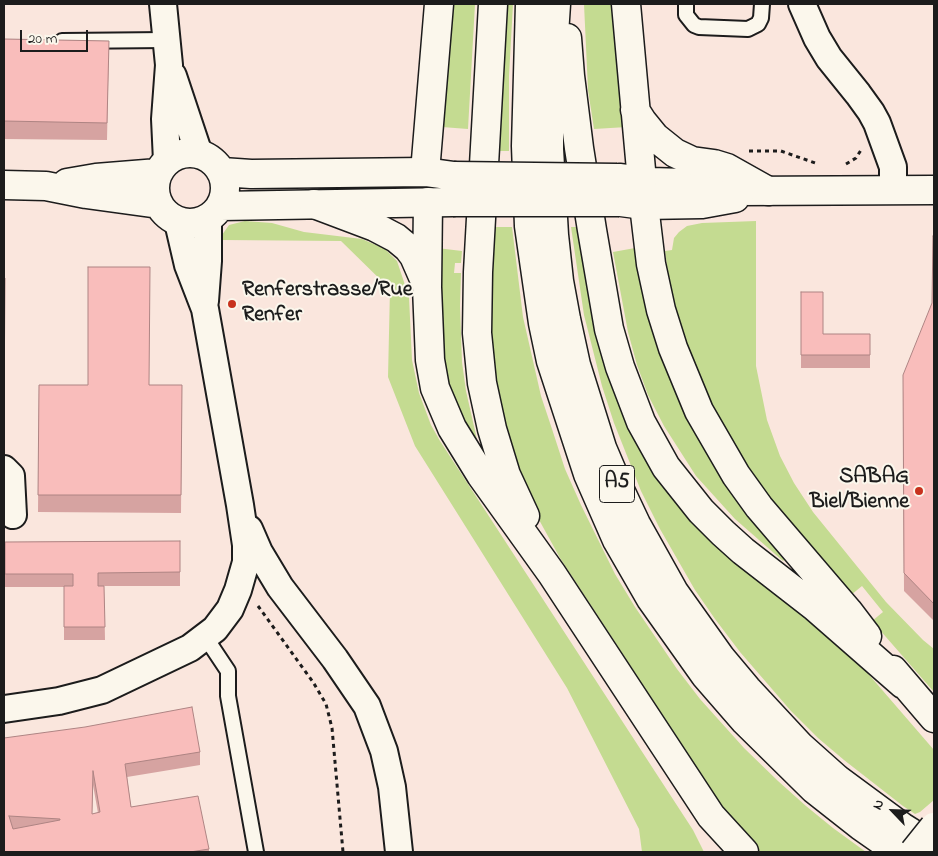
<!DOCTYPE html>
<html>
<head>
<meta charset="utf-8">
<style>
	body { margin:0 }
	#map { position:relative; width:938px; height:856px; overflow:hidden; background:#fae6dd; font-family:"Indie Flower",sans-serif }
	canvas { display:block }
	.frame { position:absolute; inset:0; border:5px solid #1c1c1c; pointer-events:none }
	.north { position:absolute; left:868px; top:786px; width:50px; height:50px; -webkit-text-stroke:4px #fbf7ec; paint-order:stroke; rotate:294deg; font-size:14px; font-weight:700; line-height:20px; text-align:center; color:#1c1c1c }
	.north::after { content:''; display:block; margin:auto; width:18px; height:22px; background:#1c1c1c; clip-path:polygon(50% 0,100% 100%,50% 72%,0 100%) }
	.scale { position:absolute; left:20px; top:30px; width:68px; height:22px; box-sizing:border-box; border:2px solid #1c1c1c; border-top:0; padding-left:6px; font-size:15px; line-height:18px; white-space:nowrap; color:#1c1c1c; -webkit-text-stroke:4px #fbf7ec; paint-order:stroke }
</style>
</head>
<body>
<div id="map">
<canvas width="938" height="856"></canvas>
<div class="frame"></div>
<div class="north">N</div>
<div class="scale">20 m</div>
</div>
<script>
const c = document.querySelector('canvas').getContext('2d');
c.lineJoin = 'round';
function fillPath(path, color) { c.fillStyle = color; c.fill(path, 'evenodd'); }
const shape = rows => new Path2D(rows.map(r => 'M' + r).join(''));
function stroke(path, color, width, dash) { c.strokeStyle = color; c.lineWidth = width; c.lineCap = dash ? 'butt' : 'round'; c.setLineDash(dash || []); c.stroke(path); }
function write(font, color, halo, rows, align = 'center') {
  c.font = font + ' "Indie Flower",sans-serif'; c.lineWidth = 4; c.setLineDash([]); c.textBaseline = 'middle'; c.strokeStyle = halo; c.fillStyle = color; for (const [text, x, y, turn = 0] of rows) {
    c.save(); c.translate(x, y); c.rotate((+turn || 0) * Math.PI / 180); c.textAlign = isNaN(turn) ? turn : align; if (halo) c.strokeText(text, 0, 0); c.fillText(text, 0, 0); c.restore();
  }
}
fillPath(shape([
	[451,4,475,4,468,129,442,127],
	[502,4,513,4,509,76,509,151,494,151],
	[584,4,617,4,627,127,594,129,588,90],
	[245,221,272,223,304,232,362,239,385,249,397,261,409,297,412,360,419,393,431,425,440,441,693,830,704,852,642,852,639,829,567,688,415,446,388,377,390,289,341,241,222,240,222,235,229,225],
	[756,221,756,366,767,420,780,456,794,483,813,512,886,602,923,640,934,649,934,692,872,621,883,612,862,586,851,595,775,504,745,464,715,412,680,330,669,281,665,251,672,250,674,238,679,232,687,226,702,223],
	[489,227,512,227,523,317,541,396,552,429,565,469,581,505,615,574,635,607,677,669,700,699,744,748,778,781,806,806,833,828,866,852,757,852,734,824,560,558,521,487,489,371],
	[571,227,583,227,629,415,839,640,934,750,934,800,920,812,915,814,903,806,844,760,818,738,791,711,740,652,715,619,695,590,660,529,641,491,614,423,602,386,584,315],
	[437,248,462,251,461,263,455,263,454,273,461,273,460,306,462,362,466,391,478,444,475,446,443,382],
	[635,248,641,285,655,337,673,387,684,411,712,460,787,557,783,561,735,519,696,476,664,426,648,395,637,365,628,332,613,252]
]), '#c4db91');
const lane = shape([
	[686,4,686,15,694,25,699,27,748,29,758,24,761,18,762,4],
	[62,41,166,40],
	[206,638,228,671,228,696,256,852]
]);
const street = shape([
	[163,4,169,65,165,119,167,161],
	[802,4,817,38,829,58,858,94,871,112,877,123,893,167,893,190],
	[173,76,199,154],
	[205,301,208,261,208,219],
	[4,469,11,476,13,515],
	[249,529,259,552,280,587,335,659,367,706,384,751,392,787,399,852],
	[4,709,59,701,102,690,190,648,215,629,230,609,238,590,246,562,246,545,240,505,205,309,188,265,178,222]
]);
const secondary = shape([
	'155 188a35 35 0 1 1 70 0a35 35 0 1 1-70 0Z',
	[222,172,251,174,425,172,454,176],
	[619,178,651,182,684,183,739,191,934,190],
	[67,183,96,178,158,173],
	[4,185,46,186,86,194,159,204],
	[621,202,644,205,702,204,735,198],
	[221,206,452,202]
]);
const highway = shape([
	[493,4,478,272,477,333,482,383,492,429,506,475,525,516],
	[530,4,526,146,529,226,543,323,551,361,588,474,617,540,651,599,705,675,745,721,814,789,861,826,898,852],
	[556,4,549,110,549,149,554,235,559,281,566,319,576,365,602,448,619,488,636,524,674,592,721,658,747,689,800,746,837,779,902,827,934,847],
	[626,4,642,181],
	[567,38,570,76,579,148,592,230,609,329,620,367,641,422,666,467,701,511,723,533,743,551,815,607,903,684],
	[635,110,642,121,655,137,675,153,692,161,714,164,727,168,768,191],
	[425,172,439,4],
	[428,202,427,287,430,360,435,388,452,428,481,475,552,574,711,816,744,852],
	[314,204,375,227,396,238,408,248,414,256,425,281],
	[644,205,651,264,661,310,673,348,699,411,736,475,759,507,848,611,867,636],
	[893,670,934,718]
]);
stroke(lane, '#1c1c1c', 18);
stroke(street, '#1c1c1c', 30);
stroke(secondary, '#1c1c1c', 31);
stroke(highway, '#1c1c1c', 31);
stroke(shape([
	[749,151,781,151,818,164],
	[846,164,856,158,861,150],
	[258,606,313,682,326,704,332,728,343,852]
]), '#1c1c1c', 3, [4, 4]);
stroke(lane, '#fbf7ec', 14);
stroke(street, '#fbf7ec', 26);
stroke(secondary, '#fbf7ec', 28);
stroke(highway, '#fbf7ec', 28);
const secondaryBridge = shape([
	[454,176,617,178],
	[453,202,619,202]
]);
const highwayBridge = shape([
	[914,852,934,827]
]);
stroke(secondaryBridge, '#1c1c1c', 31, []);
stroke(highwayBridge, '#1c1c1c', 31, []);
stroke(secondaryBridge, '#fbf7ec', 28);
stroke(highwayBridge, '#fbf7ec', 28);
fillPath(shape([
	[4,39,109,41,107,140,4,139],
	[934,236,934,621,904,591,903,392,932,303],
	[801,292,823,334,870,334,870,368,801,368],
	[39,385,182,385,181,513,38,512],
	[180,541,180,586,104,586,105,640,64,640,64,587,5,587,5,542],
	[4,738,200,752,200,765,127,777,131,807,209,849,209,852,4,852],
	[93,785,98,813,92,814]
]), '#d6a3a1');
const building = shape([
	[4,39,109,41,107,123,4,121,4,39],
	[933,236,934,236,934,604,904,573,903,375,932,303,933,236],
	[88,267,150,267,149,385,182,385,181,495,38,495,39,385,88,385,88,267],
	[4,278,5,278,4,407,4,278],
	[801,292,823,292,823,334,870,334,870,355,801,355,801,292],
	[180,541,180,572,98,573,98,586,104,586,105,627,64,627,64,586,73,586,73,574,5,574,5,542,180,541],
	[192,707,200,752,125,764,131,807,198,796,209,849,190,852,4,852,4,738,85,727,192,707],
	[93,771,100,812,92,814,93,771],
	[9,816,60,819,60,820,13,829,9,816]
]);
fillPath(building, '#f9bdbb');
stroke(building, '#ae8483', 1);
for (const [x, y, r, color] of [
	[232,304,5,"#c8321e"],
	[919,491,5,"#c8321e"]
]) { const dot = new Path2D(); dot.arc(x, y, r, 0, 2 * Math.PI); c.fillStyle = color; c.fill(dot); stroke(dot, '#fbf7ec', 2); }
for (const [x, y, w] of [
	[617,484,35]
]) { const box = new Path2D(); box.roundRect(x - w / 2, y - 18.5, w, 37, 4); c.fillStyle = '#fbf7ec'; c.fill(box); stroke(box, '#1c1c1c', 1); }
write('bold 21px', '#1c1c1c', null, [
	["A5",617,484]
]);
write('bold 22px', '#1c1c1c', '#fbf7ec', [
	["Renferstrasse/Rue",242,291],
	["Renfer",242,316],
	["SABAG",909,478,"right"],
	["Biel/Bienne",909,503,"right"]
], 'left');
</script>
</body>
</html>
